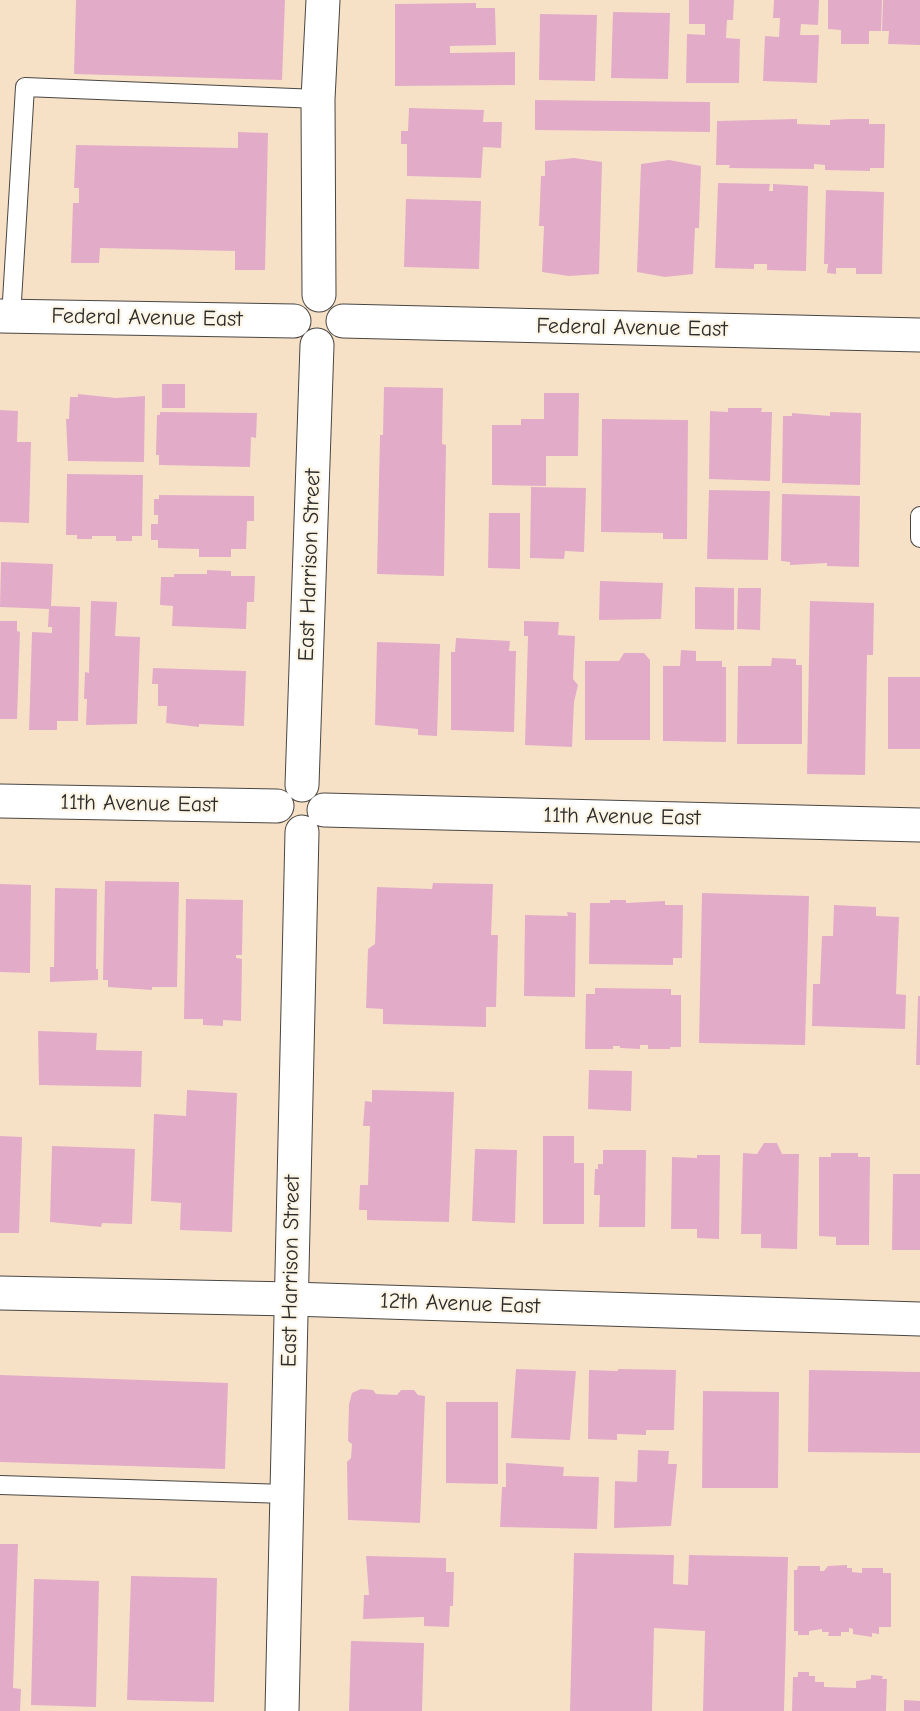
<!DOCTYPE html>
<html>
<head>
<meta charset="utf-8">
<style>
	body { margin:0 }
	canvas { display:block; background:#f6e1c7 }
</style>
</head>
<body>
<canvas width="920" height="1711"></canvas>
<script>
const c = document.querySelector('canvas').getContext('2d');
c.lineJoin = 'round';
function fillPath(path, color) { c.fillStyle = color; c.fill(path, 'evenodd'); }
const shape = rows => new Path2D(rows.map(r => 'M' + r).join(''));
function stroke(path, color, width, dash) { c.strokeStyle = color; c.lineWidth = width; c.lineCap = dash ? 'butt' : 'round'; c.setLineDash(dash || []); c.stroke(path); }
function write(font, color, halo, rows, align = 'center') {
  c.font = font + ' "Comic Neue",sans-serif'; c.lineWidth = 4.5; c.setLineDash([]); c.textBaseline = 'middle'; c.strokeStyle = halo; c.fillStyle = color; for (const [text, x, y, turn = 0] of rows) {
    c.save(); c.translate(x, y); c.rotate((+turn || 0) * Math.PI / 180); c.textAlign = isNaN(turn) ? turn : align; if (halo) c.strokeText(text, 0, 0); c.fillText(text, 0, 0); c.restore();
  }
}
fillPath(shape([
	[76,0,285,0,282,80,74,74],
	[689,0,734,0,733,20,727,20,726,38,740,39,739,83,686,83,687,34,705,35,705,24,689,24],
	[774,0,819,0,818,25,801,24,800,35,819,35,817,83,763,81,765,36,779,37,780,18,773,18],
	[828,0,882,0,881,31,869,31,869,44,841,44,841,30,828,29],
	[883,0,920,0,920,45,888,44,889,31,882,31],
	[476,3,476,8,495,8,496,45,450,46,450,53,515,52,515,85,395,86,395,4],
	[613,12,670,13,668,79,611,78],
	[540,14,597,15,595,81,539,80],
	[535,100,710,102,710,132,535,130],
	[409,108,484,110,483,122,502,122,501,148,483,147,481,178,407,176,407,144,401,144,401,131,408,131],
	[797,119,797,124,830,125,830,120,849,119,869,119,869,124,885,124,884,168,870,168,870,171,825,170,825,165,814,164,814,169,729,168,730,165,716,165,717,121],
	[238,132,268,133,265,270,235,270,235,251,100,248,99,263,71,263,73,203,79,203,79,188,74,188,76,145,238,148],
	[574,158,602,162,599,274,569,276,542,272,544,226,539,226,541,176,545,176,545,161],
	[669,160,701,166,699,228,695,228,693,274,665,277,637,272,641,164],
	[718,183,770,184,769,191,773,191,773,184,808,186,806,271,767,270,767,264,754,264,754,269,715,268],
	[826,190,884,192,882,274,856,274,856,268,836,268,836,274,827,273,828,264,824,264],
	[406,199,481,201,479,269,404,267],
	[162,384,185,384,185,408,162,408],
	[384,387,443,388,442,444,446,445,444,576,377,574,380,435,383,435],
	[544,393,579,393,578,456,546,456,546,486,492,485,492,425,521,425,521,419,544,419],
	[78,394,116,398,145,396,144,462,68,461,66,419,69,419,70,397,78,397],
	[728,408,762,408,761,412,772,412,770,481,709,479,710,411,728,412],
	[0,410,18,411,17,442,31,442,29,523,0,522],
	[160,412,257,413,256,438,251,437,250,467,159,465,159,455,156,455,157,415,160,415],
	[830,412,861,413,860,485,782,483,783,416,792,416,792,413,830,416],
	[602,419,688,420,687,539,663,539,663,533,601,532],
	[67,474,143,475,142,536,132,536,132,541,116,541,116,536,92,536,92,539,77,539,77,535,66,535],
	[531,487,586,488,584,552,565,551,564,559,530,558],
	[709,490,770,491,768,560,707,559],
	[782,494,860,496,859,567,827,566,827,563,790,565,790,562,781,561],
	[159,495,254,496,254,521,247,521,246,549,231,549,231,557,199,557,199,549,158,548,158,540,151,540,151,524,158,524,158,515,154,515,154,499,159,499],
	[489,513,520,513,520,569,488,568],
	[1,562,53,564,51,606,80,607,78,721,57,721,57,730,29,730,32,632,52,633,52,627,48,627,49,609,0,607],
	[207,570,231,571,231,576,255,576,254,602,247,602,246,629,172,626,173,606,160,605,161,577,174,577,174,574,207,574],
	[600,581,663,583,661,619,599,620],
	[695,587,734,588,734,630,695,629],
	[738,588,761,588,760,630,737,629],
	[91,601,117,602,115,636,140,637,137,724,86,725,87,699,84,699,85,672,89,673],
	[810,601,874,603,873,655,867,655,865,775,807,774],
	[0,621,17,621,17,631,20,632,17,719,0,719],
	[524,621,559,622,558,635,575,636,573,679,578,685,574,702,572,747,525,745,528,636,524,636],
	[456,638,510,641,509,651,516,651,514,732,451,730,451,652,455,652],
	[377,642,440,644,437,736,418,735,418,729,375,725],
	[681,650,696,651,696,661,722,661,722,667,726,667,726,742,663,741,663,666,680,666],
	[624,653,644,653,650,660,650,740,585,740,585,661,619,661],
	[772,658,796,659,796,665,802,665,802,744,737,744,738,666,771,666],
	[153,668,246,671,244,726,199,724,199,727,166,723,167,706,158,706,158,684,152,684],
	[888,677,920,677,920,749,888,749],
	[105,881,179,882,177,987,152,987,152,990,108,987,108,980,103,980],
	[433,883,493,884,491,935,498,935,496,1007,486,1007,486,1027,383,1024,383,1009,366,1008,368,949,375,944,377,887,432,889],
	[0,884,31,885,30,973,0,972],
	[55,888,97,889,96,969,98,969,98,980,50,982,50,967,54,967],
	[702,893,809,896,805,1045,699,1043],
	[186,899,243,900,242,955,236,955,236,958,242,959,241,1021,223,1020,223,1026,203,1025,203,1019,184,1019],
	[610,900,626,900,626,903,665,901,665,905,683,905,682,958,673,958,673,965,589,964,590,903,610,903],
	[834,905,876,907,876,916,899,917,896,994,906,995,905,1029,812,1026,813,984,820,984,822,936,833,936],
	[567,912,576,913,575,997,524,996,525,915,568,916],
	[595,988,671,989,671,995,681,995,681,1047,670,1047,670,1049,648,1049,648,1045,640,1045,640,1049,620,1048,620,1046,613,1046,613,1049,585,1049,586,994,595,994],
	[918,996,920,996,920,1065,916,1065],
	[38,1031,97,1033,96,1050,142,1051,141,1087,39,1085],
	[589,1070,632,1071,631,1111,588,1109],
	[187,1090,237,1093,232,1232,180,1230,181,1203,151,1201,154,1114,186,1116],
	[372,1090,454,1092,449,1222,367,1220,367,1210,359,1210,360,1185,368,1185,370,1126,363,1126,365,1101,372,1102],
	[0,1136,22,1137,19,1233,0,1233],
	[543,1136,574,1136,574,1163,584,1163,584,1224,543,1224],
	[764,1143,777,1143,782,1154,799,1154,797,1249,761,1248,761,1234,741,1234,743,1153,757,1154],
	[52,1146,135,1149,132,1224,102,1223,101,1227,50,1222],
	[475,1149,517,1150,515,1223,472,1221],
	[603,1150,646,1150,645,1227,599,1227,600,1195,594,1195,595,1169,598,1169,598,1164,603,1164],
	[831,1153,858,1153,858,1157,870,1157,869,1245,836,1245,836,1237,819,1236,819,1157,831,1157],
	[697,1155,720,1155,719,1239,697,1238,697,1229,671,1229,672,1157,697,1158],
	[893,1174,920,1174,920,1250,892,1250],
	[516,1369,576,1371,570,1440,511,1438],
	[618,1369,676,1370,674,1430,646,1430,646,1435,617,1434,617,1440,588,1439,589,1370,618,1371],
	[809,1370,920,1372,920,1453,808,1452],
	[0,1375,228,1383,225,1469,0,1462],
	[361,1389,373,1390,376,1394,397,1395,401,1390,414,1390,418,1395,425,1396,420,1523,348,1520,347,1462,351,1458,352,1444,348,1441,349,1404,352,1393],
	[703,1391,779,1392,778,1488,702,1488],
	[446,1402,498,1402,498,1484,446,1483],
	[638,1450,669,1451,668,1464,677,1464,671,1526,614,1528,615,1481,637,1482],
	[506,1463,564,1467,563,1476,599,1477,597,1529,500,1527,502,1487,506,1487],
	[0,1544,18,1544,13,1688,21,1689,20,1711,0,1711],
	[574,1553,674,1555,673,1584,688,1585,689,1555,788,1557,784,1711,703,1711,705,1631,654,1628,652,1711,570,1711],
	[366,1556,446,1558,446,1572,454,1572,453,1606,450,1606,449,1627,424,1626,424,1617,363,1619,364,1595,369,1595],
	[847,1565,847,1568,852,1568,852,1572,862,1573,862,1568,883,1568,883,1573,891,1573,891,1627,879,1627,879,1634,872,1633,872,1637,853,1634,853,1629,849,1628,849,1632,841,1632,841,1636,828,1636,829,1632,822,1632,822,1629,809,1631,809,1635,798,1635,798,1631,794,1631,794,1570,797,1570,798,1566,820,1566,820,1571,824,1571,828,1566],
	[131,1576,217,1578,214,1702,127,1700],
	[34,1579,99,1581,96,1707,31,1705],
	[351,1641,424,1643,422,1711,349,1711],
	[798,1672,809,1672,809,1676,815,1676,815,1682,824,1682,824,1687,856,1688,856,1681,871,1679,871,1675,883,1676,882,1679,887,1679,886,1711,792,1711,793,1677,798,1677],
	[904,1700,920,1701,920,1711,904,1711]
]), '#e2acc9');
const service = shape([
	[11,317,25,87,318,99],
	[920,538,920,516],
	[0,1485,286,1494]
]);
const minor = shape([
	[319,295,318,99,323,0],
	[0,316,294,321],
	[343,321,920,335],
	[302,785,317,345],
	[0,801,277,806],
	[324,810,920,825],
	[282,1711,302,832]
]);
const tertiary = shape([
	[0,1293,291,1299,920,1319]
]);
stroke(service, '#494642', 20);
stroke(minor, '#494642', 35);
stroke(tertiary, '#494642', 35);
stroke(service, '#fff', 18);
stroke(minor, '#fff', 33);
stroke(tertiary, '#fff', 33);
write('22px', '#2b2b2b', '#fcf5e5', [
	["Federal Avenue East",147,318,1],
	["Federal Avenue East",632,328,1],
	["East Harrison Street",310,565,-88],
	["11th Avenue East",139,804,1],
	["11th Avenue East",622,817,1],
	["East Harrison Street",291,1271,-89],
	["12th Avenue East",460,1304,2]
]);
</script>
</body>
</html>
